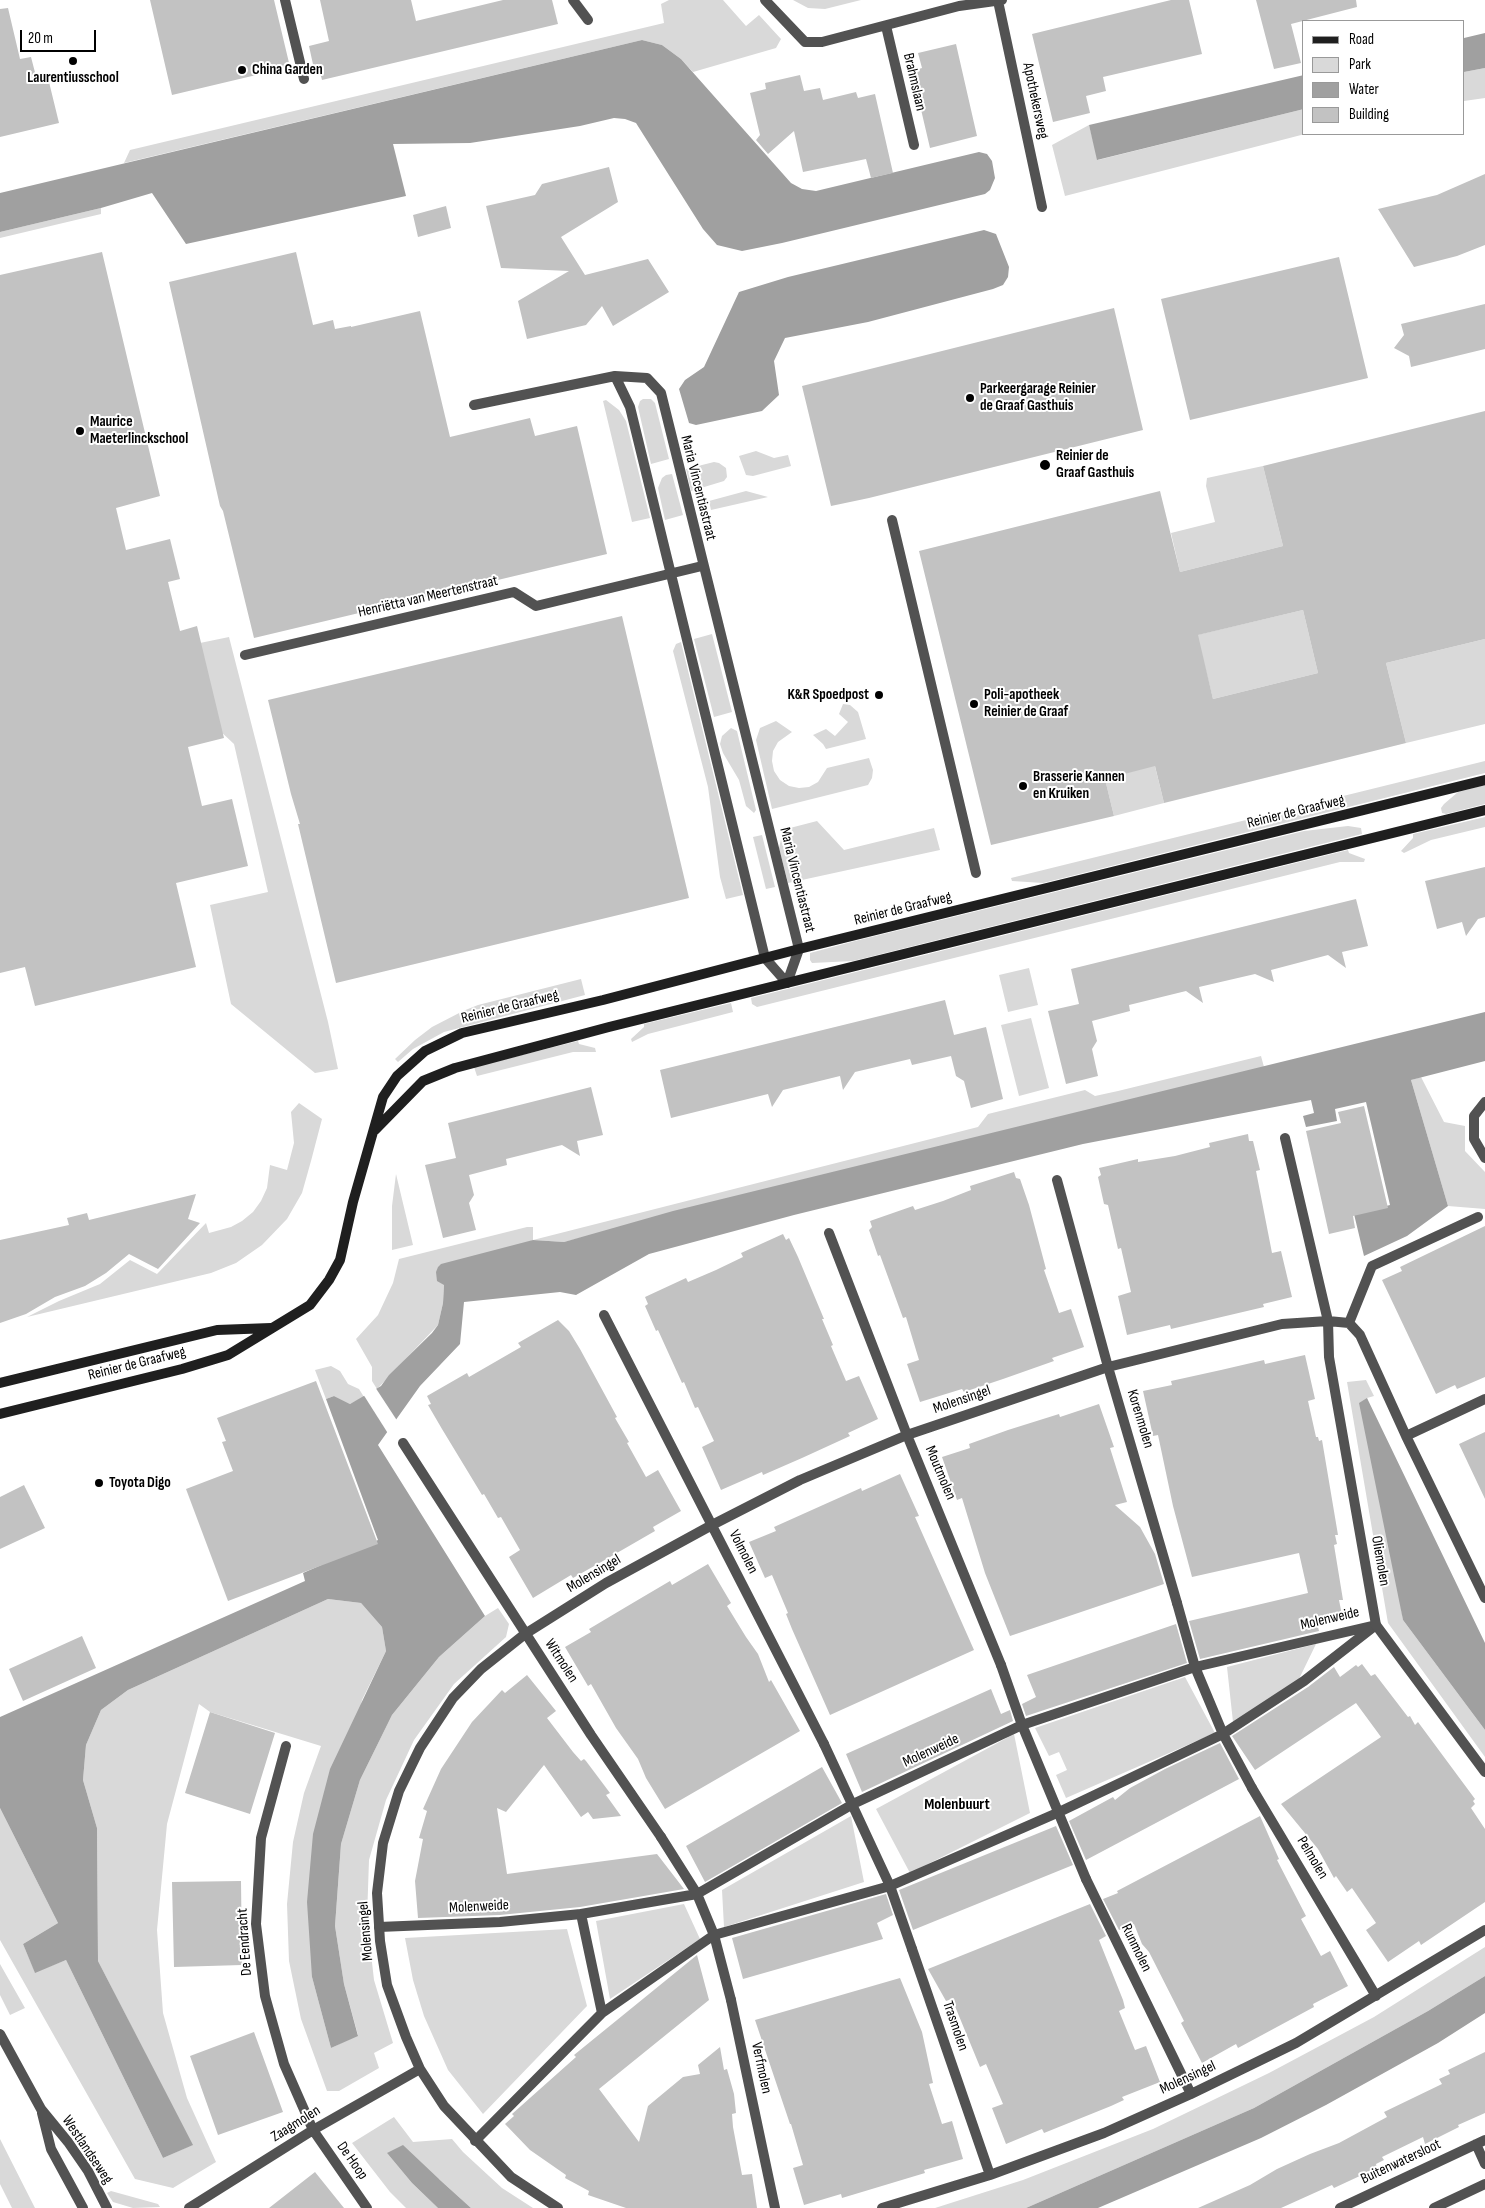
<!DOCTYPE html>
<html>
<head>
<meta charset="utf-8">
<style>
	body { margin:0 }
	#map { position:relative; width:1485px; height:2208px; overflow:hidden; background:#fff; font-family:"Sofia Sans Condensed",sans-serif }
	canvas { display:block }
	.legend { position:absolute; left:1302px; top:20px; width:162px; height:115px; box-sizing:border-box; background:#fff; border:1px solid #999; margin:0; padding:6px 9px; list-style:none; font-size:15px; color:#000 }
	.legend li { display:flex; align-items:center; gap:10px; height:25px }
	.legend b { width:25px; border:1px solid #999 }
	.scale { position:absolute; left:20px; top:30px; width:76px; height:22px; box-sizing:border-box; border:2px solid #000; border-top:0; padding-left:6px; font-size:15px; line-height:18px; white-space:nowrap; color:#000; -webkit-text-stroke:4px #fff; paint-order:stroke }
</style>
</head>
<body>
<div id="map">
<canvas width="1485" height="2208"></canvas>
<ul class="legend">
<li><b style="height:6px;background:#1f1f1f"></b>Road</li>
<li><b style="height:14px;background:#d9d9d9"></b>Park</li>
<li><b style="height:14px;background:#a0a0a0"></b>Water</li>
<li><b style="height:14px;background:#c2c2c2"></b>Building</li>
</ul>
<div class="scale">20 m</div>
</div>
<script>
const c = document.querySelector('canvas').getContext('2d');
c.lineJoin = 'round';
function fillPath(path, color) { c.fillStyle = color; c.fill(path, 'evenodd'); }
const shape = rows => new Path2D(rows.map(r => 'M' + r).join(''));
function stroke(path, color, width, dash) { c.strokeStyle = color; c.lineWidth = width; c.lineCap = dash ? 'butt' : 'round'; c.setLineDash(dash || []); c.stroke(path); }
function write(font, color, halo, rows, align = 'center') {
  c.font = font + ' "Sofia Sans Condensed",sans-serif'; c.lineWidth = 4; c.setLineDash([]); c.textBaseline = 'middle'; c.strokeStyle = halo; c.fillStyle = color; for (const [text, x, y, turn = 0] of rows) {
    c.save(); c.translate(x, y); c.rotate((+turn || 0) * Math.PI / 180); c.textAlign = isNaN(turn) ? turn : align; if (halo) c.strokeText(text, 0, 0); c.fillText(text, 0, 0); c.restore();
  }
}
fillPath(shape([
	[669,0,723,0,746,26,759,15,781,39,776,48,693,72,681,59,662,45,642,40,124,163,130,150,664,23,661,4],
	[793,0,861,0,825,9,808,8],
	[1485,68,1485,98,1464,101,1464,72],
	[1304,109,1305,134,1065,196,1052,145,1089,125,1098,160],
	[101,208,101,214,0,238,0,232],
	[643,399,651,399,655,403,669,459,651,464,638,407,640,401],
	[606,400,619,410,626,421,650,518,632,522,603,401],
	[756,451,774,458,788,455,791,466,753,476,746,475,739,456],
	[714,462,719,463,726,468,727,477,724,481,691,491,686,469],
	[1263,466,1283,546,1180,572,1171,533,1215,522,1206,486,1207,478],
	[672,474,683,515,665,520,658,488,662,478,666,475],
	[746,491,768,497,711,510,709,501],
	[1303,610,1318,673,1213,699,1197,635],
	[712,634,732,712,714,717,694,639],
	[229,637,328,1022,338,1069,315,1073,231,1004,210,905,268,892,234,744,218,729,200,643],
	[1485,639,1485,724,1406,743,1386,663],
	[681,642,743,895,726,899,720,877,708,787,673,651,676,644],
	[843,704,850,705,858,712,866,739,826,749,823,744,813,735,826,729,835,736,848,722,839,714],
	[1141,710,1164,803,1114,816,1091,722],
	[776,721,792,732,778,742,773,751,772,761,774,771,780,780,789,786,799,788,809,787,818,782,827,768,869,758,873,770,872,778,868,785,772,809,756,740,760,728],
	[731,728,737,731,756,810,754,813,746,806,739,780,723,753,720,744,722,736],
	[1485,761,1485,773,1043,883,1012,881,1011,878],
	[1485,785,1485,804,1446,814,1442,813,1441,808,1444,804,1458,792],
	[1485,817,1485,827,1431,840,1404,853,1401,851,1413,838,1413,834],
	[817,821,844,850,934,828,940,850,788,883,779,848,782,835,790,828],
	[1348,826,1361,828,1362,834,853,961,812,963,810,960,810,953,855,941,1304,831],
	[762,835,775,887,766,889,753,837],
	[1348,850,1349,853,1365,859,1364,862,1340,862,757,1007,752,1004,751,998],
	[1029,968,1038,1005,1008,1012,999,975],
	[581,979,585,995,444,1032,413,1049,398,1062,395,1059,415,1040,432,1027,463,1011,478,1005],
	[731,1003,733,1012,648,1034,632,1042,631,1039,644,1027,644,1024],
	[1031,1018,1049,1088,1019,1096,1001,1025],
	[578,1041,579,1044,595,1048,596,1052,573,1052,477,1076,474,1067],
	[1261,1056,1264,1067,564,1242,533,1240,444,1285,443,1303,438,1325,377,1389,372,1381,372,1367,356,1339,378,1315,393,1283,399,1259,527,1227,533,1227,533,1240,978,1127,988,1114,1085,1090,1095,1096,1118,1091],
	[1421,1077,1444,1122,1465,1126,1465,1151,1485,1172,1485,1209,1448,1206,1411,1080],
	[299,1103,322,1119,311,1161,302,1193,287,1219,262,1245,236,1263,211,1273,27,1317,59,1301,100,1284,130,1260,157,1274,206,1223,209,1233,231,1227,242,1221,253,1212,261,1201,267,1188,270,1165,287,1170,294,1143,291,1112],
	[396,1174,413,1245,392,1250,392,1206],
	[331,1366,340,1371,348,1384,359,1389,364,1397,350,1404,334,1396,326,1399,315,1370],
	[1366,1380,1374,1396,1367,1398,1403,1620,1485,1730,1485,1757,1388,1623,1347,1382],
	[328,1599,361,1603,382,1627,386,1651,362,1700,312,1977,331,2048,358,2035,344,1984,335,1926,341,1844,360,1780,392,1715,439,1657,485,1616,498,1608,509,1624,506,1637,454,1684,414,1740,386,1800,369,1860,367,1918,374,1980,393,2043,374,2053,379,2068,339,2091,327,2091,301,2019,289,1961,287,1904,293,1842,304,1793,321,1746,210,1712,199,1704,167,1824,157,1930,163,2013,187,2098,216,2162,173,2188,135,2179,0,1940,0,1808,58,1923,23,1944,35,1972,66,1960,163,2158,192,2145,98,1961,97,1828,83,1780,86,1745,101,1710,128,1690],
	[1316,1644,1299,1679,1233,1722,1227,1667],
	[1185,1677,1215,1733,1066,1798,1056,1775,1067,1770,1059,1752,1049,1756,1035,1728],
	[1014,1734,1030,1813,910,1873,876,1809],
	[851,1816,864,1882,724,1927,722,1890],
	[684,1904,700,1939,610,1999,596,1921],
	[567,1929,587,2006,483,2114,448,2070,424,2016,413,1980,405,1938],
	[1485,1947,1485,1976,1428,2011,1254,2108,1026,2208,935,2208,1023,2180,1153,2129,1269,2073,1374,2017],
	[0,1964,25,2008,10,2015,0,1995],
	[394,2117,413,2142,452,2139,463,2152,502,2188,533,2208,471,2208,440,2180,387,2153,412,2183,438,2208,406,2208,390,2192,352,2143],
	[0,2139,35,2208,12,2208,0,2184],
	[111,2191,158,2204,160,2207,133,2208,113,2202,107,2193]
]), '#d9d9d9');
fillPath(shape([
	[1485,33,1485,68,1464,72,1464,38],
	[642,40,662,45,681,59,791,183,802,189,816,191,979,152,987,154,992,161,995,178,990,190,985,194,782,243,742,251,717,245,703,229,636,123,625,119,614,118,580,126,470,143,393,144,406,196,186,244,152,193,101,208,0,232,0,193],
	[1304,75,1304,109,1097,160,1089,125],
	[984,230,996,234,1009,267,1008,277,1003,285,993,289,868,322,785,338,774,361,779,395,762,411,696,425,689,423,679,389,685,380,704,367,739,292,788,277],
	[1485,1012,1485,1061,1411,1080,1448,1206,1407,1236,1364,1256,1354,1214,1390,1205,1366,1102,1335,1109,1337,1121,1306,1127,1303,1116,1314,1113,1311,1100,1083,1144,794,1215,649,1254,576,1295,560,1292,464,1302,460,1344,420,1386,378,1445,485,1616,439,1657,392,1715,360,1780,341,1844,335,1926,344,1984,358,2036,331,2048,312,1977,307,1902,313,1834,330,1769,386,1651,382,1627,361,1603,328,1599,128,1690,101,1710,86,1745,83,1780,97,1828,98,1961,193,2145,163,2158,66,1960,35,1973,23,1944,58,1923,0,1808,0,1717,305,1581,303,1573,378,1540,326,1399,334,1396,350,1404,381,1386,389,1375,432,1333,438,1325,443,1303,444,1285,437,1281,436,1272,438,1267,441,1264,533,1240,564,1242,673,1211],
	[1367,1398,1485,1643,1485,1730,1403,1620,1359,1403],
	[1485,1976,1485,2013,1438,2043,1326,2105,1261,2138,1098,2208,1026,2208,1254,2108,1428,2011],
	[403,2145,440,2180,471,2208,438,2208,412,2183,387,2153]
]), '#a0a0a0');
fillPath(shape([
	[375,1387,398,1422,389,1435,363,1394]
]), '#fff');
fillPath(shape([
	[150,0,274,0,290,67,172,95],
	[320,0,411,0,416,21,503,0,552,0,558,24,322,80,319,68,314,69,309,46,329,41],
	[1171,0,1189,0,1202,54,1103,77,1106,91,1086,96,1090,113,1053,122,1032,34],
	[1256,0,1356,0,1357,7,1291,24,1301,63,1274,69],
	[8,8,20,59,31,57,38,84,49,82,59,123,0,137,0,9],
	[956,44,977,136,930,148,912,71,922,68,918,53],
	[800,75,804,91,820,88,823,100,856,92,858,98,875,94,893,173,871,178,866,159,803,172,794,131,768,154,756,140,760,135,750,93,766,89,765,83],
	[609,167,618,202,561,237,585,275,648,259,669,292,613,326,602,306,586,325,527,339,518,301,569,271,501,268,486,206,535,195,542,184],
	[1485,174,1485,245,1457,256,1414,267,1378,209,1437,195],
	[446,206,451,228,418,237,413,215],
	[102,252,160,496,116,508,126,550,170,539,180,579,168,582,180,631,197,626,224,738,188,747,202,806,232,799,248,866,176,883,196,967,35,1006,25,967,0,973,0,275],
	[296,252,313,325,333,320,335,329,351,326,351,327,420,311,450,437,530,418,535,436,577,426,607,554,254,638,223,511,220,506,169,282],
	[1339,257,1368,378,1190,420,1161,299],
	[1485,304,1485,349,1411,367,1409,356,1394,348,1404,335,1401,324],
	[1114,308,1143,430,869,498,831,506,802,386],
	[1485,411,1485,639,1386,663,1406,743,1164,803,1155,766,1105,779,1114,816,991,845,919,551,1160,491,1180,572,1283,546,1263,466],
	[1303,610,1318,673,1213,699,1198,635],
	[622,616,689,898,336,983,298,824,300,824,291,794,268,700],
	[1485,867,1485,917,1478,919,1466,936,1462,922,1437,929,1425,881],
	[1356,899,1368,946,1342,952,1346,968,1328,955,1271,970,1274,982,1255,974,1199,987,1203,1003,1186,991,1129,1005,1130,1011,1092,1021,1097,1041,1092,1049,1098,1076,1066,1084,1048,1011,1079,1004,1071,969],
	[945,1000,954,1035,986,1027,1003,1099,971,1108,964,1081,956,1076,951,1056,912,1065,910,1059,855,1072,843,1090,840,1076,783,1090,772,1107,768,1094,671,1118,660,1070],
	[591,1087,603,1135,577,1141,580,1156,562,1145,506,1159,507,1165,469,1175,474,1195,469,1203,476,1230,443,1238,425,1165,456,1158,448,1123],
	[1364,1106,1388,1208,1353,1216,1355,1228,1329,1234,1306,1131,1341,1123,1338,1112],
	[1248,1134,1249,1141,1253,1141,1260,1170,1256,1171,1272,1253,1281,1251,1292,1297,1263,1304,1264,1307,1213,1319,1171,1329,1170,1325,1127,1335,1118,1296,1131,1292,1121,1248,1118,1249,1108,1205,1104,1204,1098,1177,1101,1175,1099,1168,1138,1159,1138,1162,1175,1156,1210,1147,1209,1143],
	[1014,1172,1016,1178,1020,1179,1029,1205,1046,1269,1044,1270,1059,1313,1071,1309,1084,1347,1052,1358,1054,1361,1003,1379,964,1392,962,1389,920,1402,907,1364,919,1360,906,1317,903,1318,880,1255,878,1256,869,1230,872,1227,870,1221,913,1206,915,1210,943,1201,971,1190,970,1186],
	[196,1194,188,1219,200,1223,158,1269,129,1254,106,1273,85,1286,55,1297,26,1314,0,1323,0,1240,69,1225,67,1218,87,1213,89,1220],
	[1485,1226,1485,1377,1457,1389,1455,1385,1436,1394,1382,1280,1402,1271,1400,1267],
	[783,1234,786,1240,789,1238,798,1257,824,1319,822,1319,833,1345,831,1346,846,1381,859,1376,878,1419,848,1433,850,1436,802,1458,763,1475,762,1472,721,1490,702,1447,714,1441,698,1407,695,1408,684,1382,682,1383,658,1330,656,1331,645,1306,648,1304,645,1297,686,1278,688,1282,716,1270,743,1257,741,1253],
	[558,1320,569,1331,580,1349,617,1417,615,1418,629,1442,627,1443,646,1477,658,1470,681,1511,653,1527,655,1531,610,1557,573,1578,571,1575,533,1598,509,1557,520,1550,501,1517,498,1518,484,1494,482,1495,442,1429,428,1405,431,1404,427,1396,467,1373,469,1377,521,1347,518,1343],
	[1305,1355,1315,1399,1308,1401,1316,1437,1318,1437,1319,1441,1322,1440,1338,1535,1335,1535,1337,1544,1334,1545,1343,1600,1339,1600,1342,1615,1336,1617,1337,1620,1317,1623,1319,1631,1200,1659,1189,1621,1308,1593,1299,1553,1192,1577,1173,1506,1158,1435,1153,1436,1143,1391,1172,1385,1171,1381,1221,1370,1264,1360,1265,1364],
	[316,1381,378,1544,228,1601,186,1489,233,1471,222,1442,226,1441,217,1418],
	[1099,1404,1114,1447,1110,1448,1127,1502,1115,1505,1140,1527,1155,1554,1164,1584,1010,1636,985,1573,962,1498,957,1500,942,1457,970,1448,969,1444,1008,1430,1059,1414,1060,1417],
	[1485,1432,1485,1499,1459,1444],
	[900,1474,919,1516,915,1517,974,1650,830,1715,792,1629,786,1614,788,1613,772,1575,765,1578,749,1542,776,1531,774,1527,823,1505,861,1488,862,1491],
	[24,1485,45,1528,0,1549,0,1497],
	[708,1564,731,1603,727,1606,746,1637,758,1654,769,1682,771,1680,800,1731,665,1809,646,1778,638,1759,616,1728,591,1684,588,1686,565,1647,591,1632,589,1629,631,1604,670,1581,672,1585],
	[1176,1624,1187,1663,1026,1716,1022,1704,1036,1697,1027,1675],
	[82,1636,96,1668,23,1701,9,1669],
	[1362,1664,1371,1676,1375,1674,1408,1717,1410,1716,1415,1725,1418,1722,1475,1799,1473,1801,1475,1804,1471,1808,1485,1829,1485,1902,1421,1945,1419,1941,1388,1962,1366,1930,1376,1923,1352,1888,1347,1892,1336,1876,1334,1878,1318,1849,1281,1804,1381,1737,1356,1703,1255,1770,1232,1736,1308,1687,1334,1667,1340,1677,1356,1665,1358,1667],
	[527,1675,556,1711,547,1718,573,1752,581,1761,584,1759,586,1761,610,1793,606,1795,621,1816,593,1819,588,1812,581,1817,544,1765,506,1812,497,1808,507,1874,657,1854,684,1889,580,1907,500,1915,418,1918,415,1881,423,1839,419,1838,427,1811,423,1809,441,1769,472,1722,502,1690,505,1693],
	[991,1689,1001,1714,1010,1710,1013,1721,862,1792,846,1754],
	[210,1712,275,1733,250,1814,185,1793],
	[1220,1743,1239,1779,1086,1860,1069,1821,1113,1797,1115,1800,1130,1788,1165,1769],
	[822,1767,842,1803,705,1882,686,1846],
	[1260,1816,1279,1859,1277,1860,1306,1916,1301,1919,1321,1956,1330,1951,1348,1986,1313,2004,1314,2007,1238,2048,1236,2044,1202,2063,1181,2023,1184,2021,1149,1952,1142,1944,1134,1924,1119,1930,1103,1899,1118,1893,1117,1891],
	[1056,1826,1073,1865,913,1930,899,1890],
	[241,1881,242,1965,174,1967,172,1882],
	[886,1894,893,1915,877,1923,883,1939,743,1979,732,1938],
	[1090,1904,1106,1936,1099,1940,1123,2000,1125,2008,1119,2011,1135,2050,1146,2046,1160,2082,1122,2097,1124,2100,1111,2106,1044,2133,1042,2129,1006,2144,992,2108,1003,2104,986,2064,980,2067,952,1999,946,2001,928,1969],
	[697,1955,709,2000,599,2089,639,2142,648,2106,683,2077,700,2074,698,2065,720,2047,724,2070,727,2069,734,2094,736,2113,732,2114,733,2127,742,2175,752,2174,757,2208,626,2208,588,2195,589,2191,565,2178,566,2175,530,2150,505,2124,514,2116,512,2114,576,2057,574,2055],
	[900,1978,922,2032,933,2083,929,2084,942,2124,952,2121,963,2159,924,2170,925,2173,842,2198,841,2194,804,2205,793,2168,803,2165,791,2124,790,2124,755,2020],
	[254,2032,283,2112,218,2135,190,2056],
	[1485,2052,1485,2113,1458,2125,1459,2127,1425,2144,1423,2137,1382,2157,1384,2160,1376,2164,1377,2168,1334,2188,1332,2185,1281,2208,1198,2208,1250,2185,1277,2169,1310,2154,1339,2143,1387,2117,1384,2112,1442,2084,1439,2079,1450,2074,1448,2070],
	[315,2172,344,2208,269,2208]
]), '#c2c2c2');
stroke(shape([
	[892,520,976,873],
	[1177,1603,1195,1667,1223,1734,1252,1788],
	[1001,1665,1022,1725,1086,1879],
	[824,1744,890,1886,912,1949],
	[661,1837,697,1894,714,1935,731,2000],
	[581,1914,602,2013],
	[379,1927,500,1922,581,1914,697,1894,853,1804,1022,1725,1195,1667,1376,1625],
	[475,2141,602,2013,714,1935,890,1886,1057,1813,1223,1734,1304,1681,1372,1628]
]), '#525252', 10);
stroke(shape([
	[285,0,304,79],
	[573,0,588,20],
	[765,0,805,42,822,42,959,6,1002,0],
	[998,1,1042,207],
	[886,26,914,145],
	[474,405,615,376,647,378,661,393,799,949,787,983,765,958,630,407,615,376],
	[245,655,514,592,536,606,702,566],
	[1485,1102,1474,1116,1474,1139,1485,1158],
	[1285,1138,1328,1321,1329,1357,1376,1625,1485,1772],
	[1057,1180,1108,1367,1177,1603],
	[829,1233,907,1435,1001,1665],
	[604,1315,824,1744],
	[1349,1323,1372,1266,1478,1217],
	[1406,1436,1485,1399],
	[403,1443,591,1735,661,1837],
	[286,1746,261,1838,256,1924,265,1996,284,2064,313,2130,367,2208],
	[1252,1788,1376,1996],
	[1086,1879,1191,2094],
	[912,1949,990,2175],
	[731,2000,775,2208],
	[1476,2144,1485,2164],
	[189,2208,313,2130,420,2069],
	[558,2208,511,2177,444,2106,420,2069,406,2037,387,1985,380,1941,377,1893,383,1843,399,1791,420,1748,453,1698,481,1669,525,1634,606,1583,712,1525,800,1480,907,1435,1108,1367,1282,1324,1328,1321,1349,1323,1360,1335,1406,1436,1485,1598],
	[882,2208,990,2175,1104,2133,1191,2094,1296,2043,1485,1930],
	[1340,2208,1485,2140]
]), '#525252', 10);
stroke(shape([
	[0,2034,41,2109,68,2142,88,2171,107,2208],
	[42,2113,51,2149,83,2208],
	[1434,2208,1485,2184]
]), '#525252', 10);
stroke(shape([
	[375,1130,423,1081,455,1068,609,1027,1485,810],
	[0,1383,217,1330,271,1328],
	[0,1414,182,1369,228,1355,310,1305,329,1280,340,1260,353,1202,383,1097,397,1076,425,1051,462,1033,603,1000,799,949,1485,780]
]), '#1f1f1f', 10);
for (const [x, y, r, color] of [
	[73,61,5,"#000"],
	[242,70,5,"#000"],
	[970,398,5,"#000"],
	[80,431,5,"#000"],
	[1045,465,6,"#000"],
	[879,695,5,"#000"],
	[974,704,5,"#000"],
	[1023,786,5,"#000"],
	[99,1483,5,"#000"]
]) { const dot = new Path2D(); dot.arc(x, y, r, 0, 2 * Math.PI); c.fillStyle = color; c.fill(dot); stroke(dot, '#fff', 2); }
write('bold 15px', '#000', '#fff', [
	["China Garden",252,70],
	["Laurentiusschool",73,78,"center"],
	["Parkeergarage Reinier",980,389],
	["de Graaf Gasthuis",980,406],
	["Maurice",90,422],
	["Maeterlinckschool",90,439],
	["Reinier de",1056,456],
	["Graaf Gasthuis",1056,473],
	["K&R Spoedpost",869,695,"right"],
	["Poli-apotheek",984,695],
	["Reinier de Graaf",984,712],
	["Brasserie Kannen",1033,777],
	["en Kruiken",1033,794],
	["Toyota Digo",109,1483]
], 'left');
write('15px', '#000', '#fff', [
	["Brahmslaan",914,82,77],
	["Apothekersweg",1035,101,78],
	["Maria Vincentiastraat",698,488,76],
	["Henriëtta van Meertenstraat",428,597,-13],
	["Reinier de Graafweg",1296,812,-14],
	["Maria Vincentiastraat",797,880,76],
	["Reinier de Graafweg",903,909,-14],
	["Reinier de Graafweg",510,1007,-14],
	["Reinier de Graafweg",137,1364,-14],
	["Molensingel",962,1400,-19],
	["Korenmolen",1140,1419,73],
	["Moutmolen",940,1473,67],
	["Volmolen",743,1552,63],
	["Oliemolen",1380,1561,80],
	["Molensingel",594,1574,-31],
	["Molenweide",1330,1619,-13],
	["Witmolen",561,1661,57],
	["Molenweide",931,1751,-25],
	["Pelmolen",1312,1858,59],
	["Molenweide",479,1907,-3],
	["Molensingel",366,1931,-95],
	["De Eendracht",245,1942,-94],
	["Runmolen",1136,1948,64],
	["Trasmolen",955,2026,71],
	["Verfmolen",761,2068,78],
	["Molensingel",1188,2078,-25],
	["Zaagmolen",296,2124,-32],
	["Westlandseweg",87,2150,56],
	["De Hoop",352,2161,55],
	["Buitenwatersloot",1401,2162,-25]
]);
write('bold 16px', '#000', '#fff', [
	["Molenbuurt",957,1805]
]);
</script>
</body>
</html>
